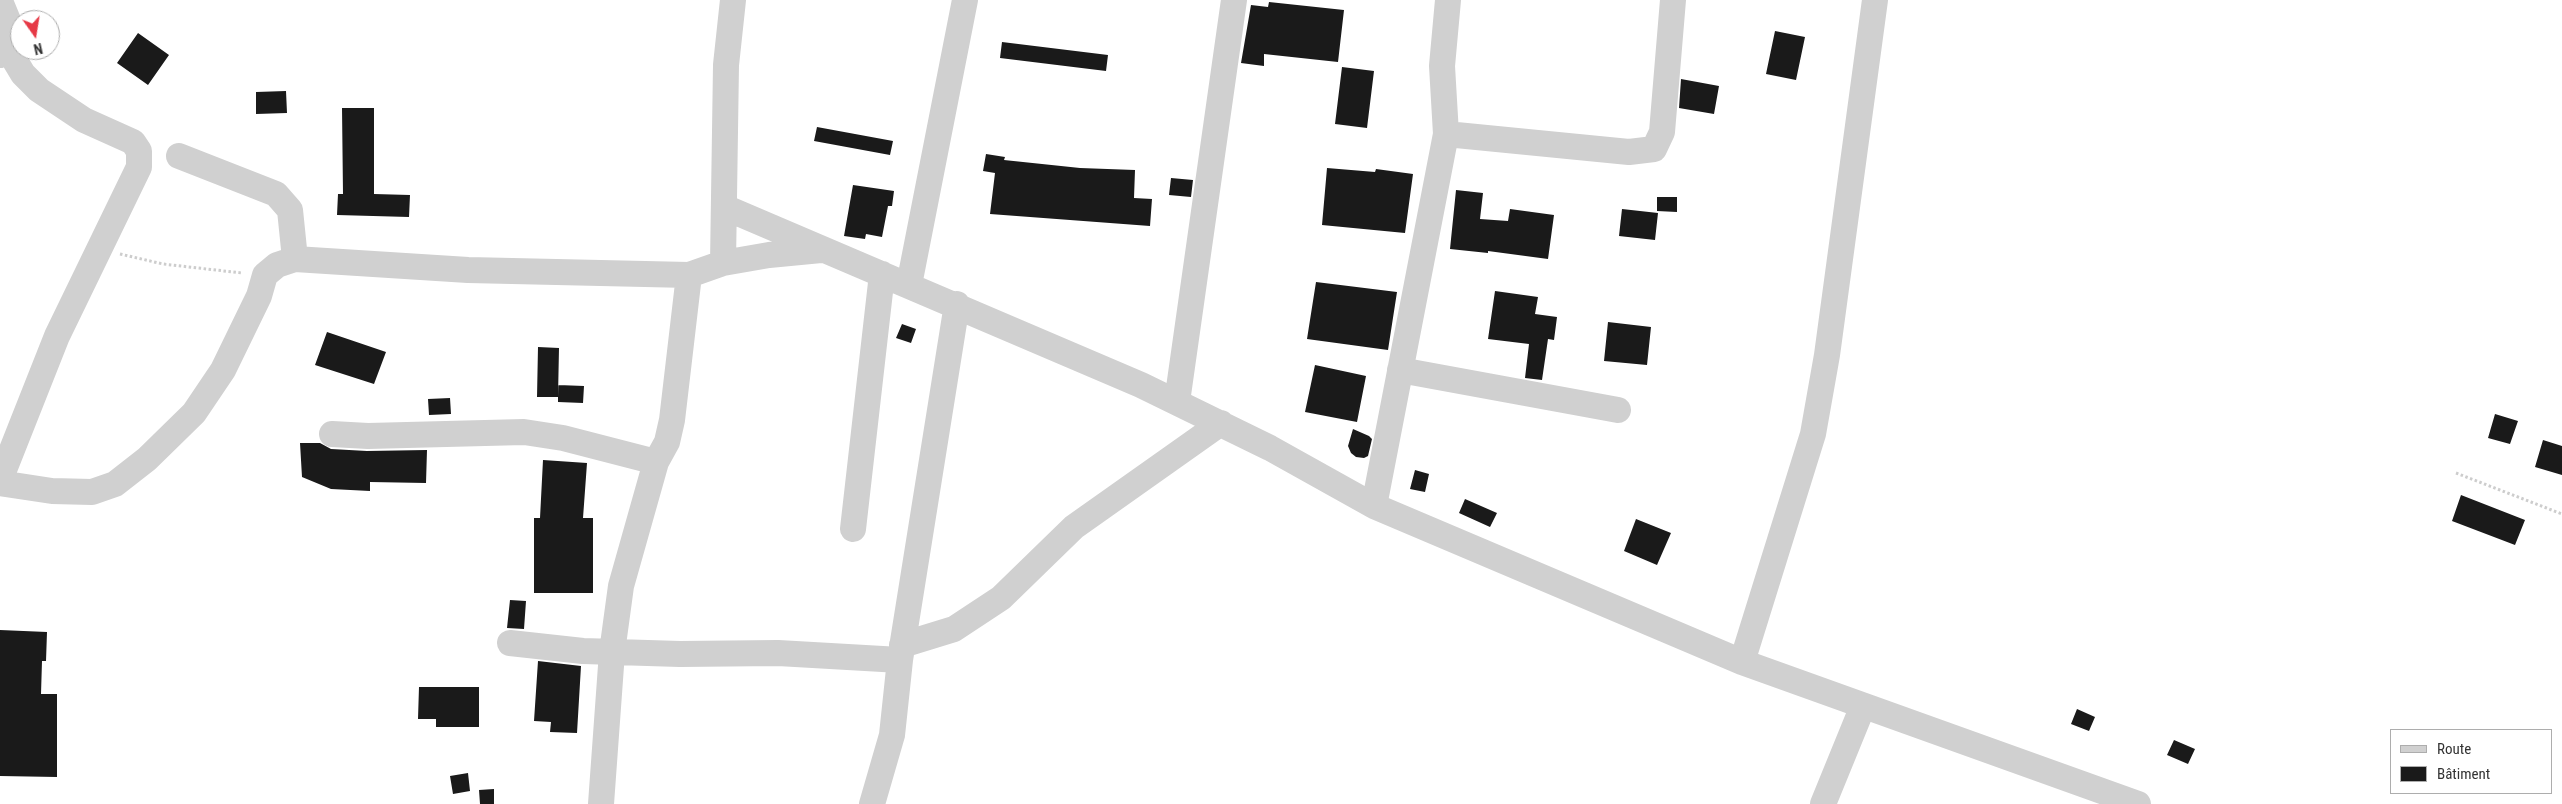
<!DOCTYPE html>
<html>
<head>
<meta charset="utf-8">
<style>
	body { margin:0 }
	#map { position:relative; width:2562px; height:804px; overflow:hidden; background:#fff; font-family:"Roboto Condensed",sans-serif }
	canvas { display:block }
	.legend { position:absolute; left:2390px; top:729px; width:162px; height:65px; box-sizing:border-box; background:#fff; border:1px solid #adadad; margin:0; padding:6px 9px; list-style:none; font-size:15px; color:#333 }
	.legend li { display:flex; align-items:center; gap:10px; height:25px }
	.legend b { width:25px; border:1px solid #adadad }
	.north { position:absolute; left:10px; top:10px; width:50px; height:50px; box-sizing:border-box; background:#fff; border:1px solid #adadad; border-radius:50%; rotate:167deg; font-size:14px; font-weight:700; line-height:20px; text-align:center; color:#333 }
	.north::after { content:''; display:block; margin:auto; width:18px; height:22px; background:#e63946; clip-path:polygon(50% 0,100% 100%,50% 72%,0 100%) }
</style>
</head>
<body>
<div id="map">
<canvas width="2562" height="804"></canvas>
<ul class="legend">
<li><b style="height:6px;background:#d0d0d0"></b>Route</li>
<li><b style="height:14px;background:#1a1a1a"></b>Bâtiment</li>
</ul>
<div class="north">N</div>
</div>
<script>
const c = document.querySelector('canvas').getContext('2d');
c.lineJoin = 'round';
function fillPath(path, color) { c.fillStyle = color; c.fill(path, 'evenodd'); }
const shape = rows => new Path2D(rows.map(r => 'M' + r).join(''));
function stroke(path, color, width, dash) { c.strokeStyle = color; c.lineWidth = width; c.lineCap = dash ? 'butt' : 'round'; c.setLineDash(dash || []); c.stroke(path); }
fillPath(shape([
	[1269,2,1344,10,1338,62,1264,54,1264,66,1241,63,1251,5,1268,7],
	[1775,31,1805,37,1796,80,1766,74],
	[138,33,169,55,148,85,117,63],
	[1002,42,1108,55,1106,71,1000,58],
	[1342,67,1374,71,1367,128,1335,124],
	[1681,79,1719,86,1714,114,1679,108],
	[286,91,287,113,256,114,256,92],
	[342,108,374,108,374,194,410,195,409,217,337,215,338,194,343,194],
	[817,127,893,141,890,155,814,141],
	[986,154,1005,157,1004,160,1080,168,1135,170,1134,198,1152,199,1150,226,990,214,995,173,983,171],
	[1327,168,1375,172,1376,169,1413,174,1405,233,1322,225],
	[1171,178,1193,180,1191,197,1169,195],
	[853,185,894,191,892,206,888,206,882,237,866,234,865,239,844,236],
	[1456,190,1483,193,1480,219,1508,221,1510,209,1554,215,1548,259,1488,251,1488,253,1450,249],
	[1657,197,1677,197,1677,212,1657,211],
	[1622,209,1658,213,1655,240,1619,236],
	[1316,282,1397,292,1388,350,1307,339],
	[1495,291,1538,297,1535,314,1557,317,1554,340,1548,339,1542,380,1525,378,1529,344,1488,339],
	[1608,322,1651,327,1647,365,1604,361],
	[902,324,916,329,911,343,896,338],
	[327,332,386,352,374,384,315,365],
	[538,347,559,348,558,397,537,397],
	[1315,365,1366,376,1357,422,1305,412],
	[558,385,584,386,583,403,558,402],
	[450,398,451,414,429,415,428,399],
	[2495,414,2518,421,2510,444,2488,438],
	[1353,429,1369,436,1372,439,1368,456,1364,458,1356,457,1351,453,1348,446],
	[2543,440,2562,446,2562,475,2535,467],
	[300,443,320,443,331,449,367,451,427,450,426,483,370,482,370,491,331,489,302,477],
	[543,460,587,463,583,518,593,518,593,593,534,593,534,518,540,518],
	[1415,470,1429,474,1425,492,1410,489],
	[2461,495,2525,520,2515,545,2452,521],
	[1465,499,1497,513,1490,527,1459,513],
	[1636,519,1671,533,1657,565,1624,551],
	[510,600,526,601,524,629,507,628],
	[0,630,47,632,46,661,42,661,41,694,57,694,57,777,0,776],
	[538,661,581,666,577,733,550,732,551,722,534,721],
	[419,687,479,687,479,727,436,727,436,719,418,719],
	[2077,709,2095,717,2089,731,2071,724],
	[2174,740,2195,749,2188,764,2167,755],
	[468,773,470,791,453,794,450,776],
	[494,789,494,804,480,804,479,790]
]), '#1a1a1a');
stroke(shape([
	[120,254,163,264,242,273],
	[2456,473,2562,514]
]), '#cdcdcd', 3, [2.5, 2.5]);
stroke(shape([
	[0,1,9,23,5,44,0,55],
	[1446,134,1442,66,1448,0],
	[179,156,276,194,290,210,295,259],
	[724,207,1141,385,1270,448,1374,506,1742,662,2138,804],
	[723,263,726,65,733,0],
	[909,285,965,0],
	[1400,370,1618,410],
	[1177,402,1234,0],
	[332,434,368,436,524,432,563,438,656,462],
	[0,480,57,336,139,167,139,151,133,142,84,120,39,90,23,74,5,44],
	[0,483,52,491,92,492,115,484,147,459,194,413,223,370,259,296,265,275,277,265,295,259,468,270,689,275,723,263,769,255,821,250],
	[1374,506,1446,134,1629,152,1654,149,1662,132,1673,0],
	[853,529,882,274],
	[510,643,583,651,680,654,778,653,900,660],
	[902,645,954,629,1001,598,1074,527,1221,423],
	[1742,662,1813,434,1827,355,1875,0],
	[601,804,612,652,621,586,656,462,667,442,672,420,689,275],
	[872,804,892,735,900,660,957,304],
	[1823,804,1863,706]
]), '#d0d0d0', 26);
</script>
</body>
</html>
